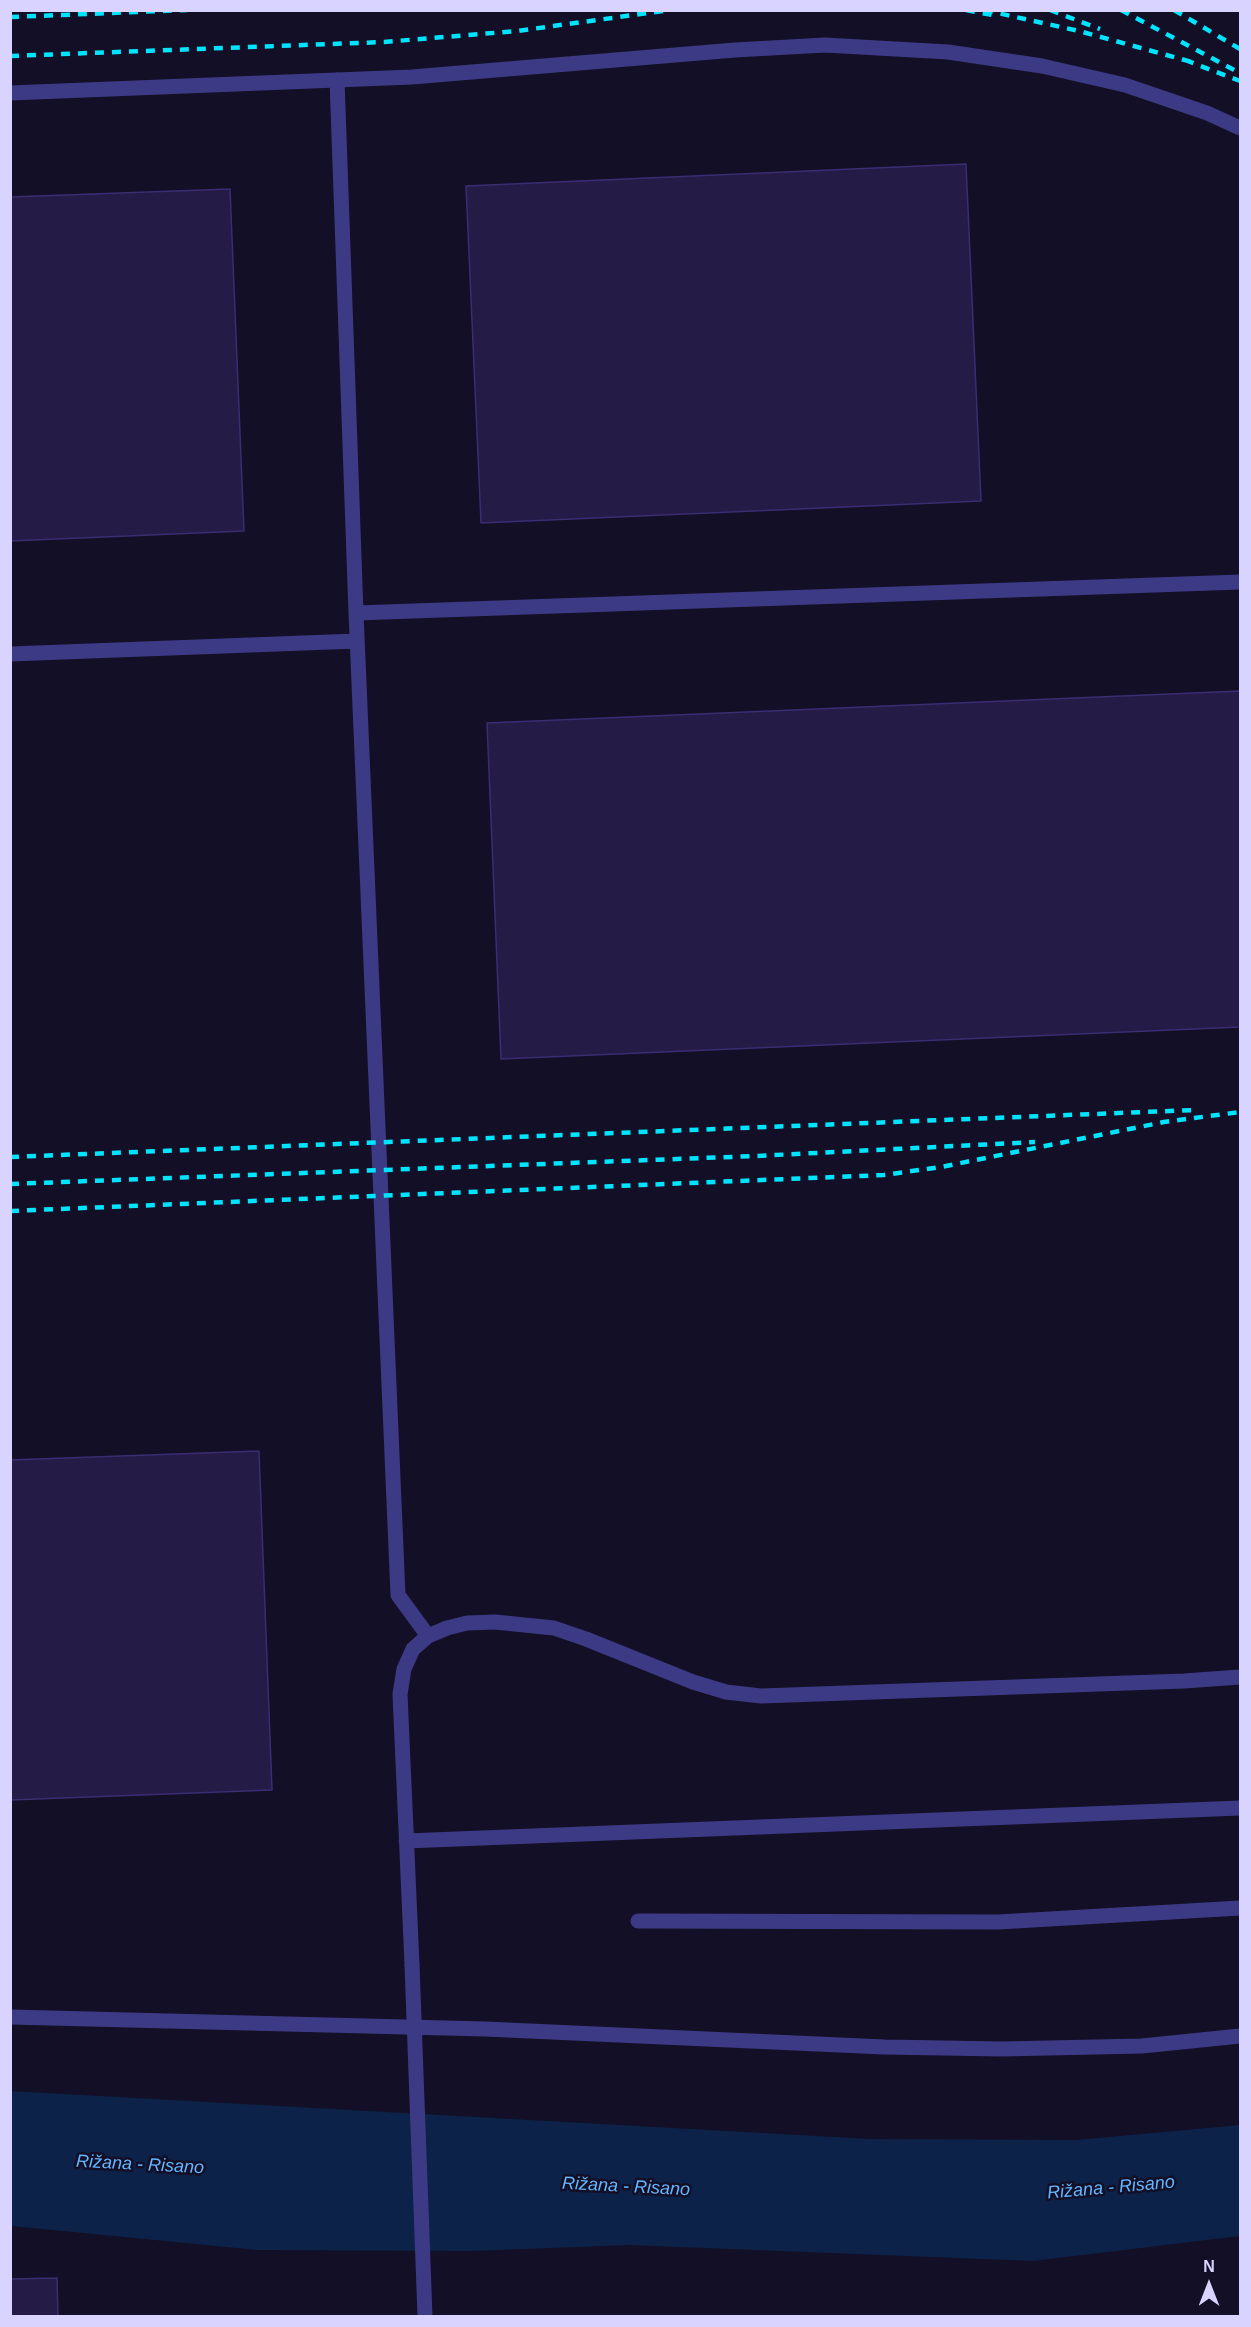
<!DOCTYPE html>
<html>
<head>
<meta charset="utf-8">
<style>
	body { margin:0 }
	#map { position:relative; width:1251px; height:2327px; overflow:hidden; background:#130f26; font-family:Helvetica,sans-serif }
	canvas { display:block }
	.frame { position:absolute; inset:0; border:12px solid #d9d4ff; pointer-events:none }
	.north { position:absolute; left:1179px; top:2255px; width:60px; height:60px; -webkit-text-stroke:4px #130f26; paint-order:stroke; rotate:0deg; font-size:16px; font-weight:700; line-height:24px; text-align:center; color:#d9d4ff }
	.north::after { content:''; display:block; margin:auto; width:21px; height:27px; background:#d9d4ff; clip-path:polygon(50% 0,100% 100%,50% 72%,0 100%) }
</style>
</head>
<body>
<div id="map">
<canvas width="1251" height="2327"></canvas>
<div class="frame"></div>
<div class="north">N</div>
</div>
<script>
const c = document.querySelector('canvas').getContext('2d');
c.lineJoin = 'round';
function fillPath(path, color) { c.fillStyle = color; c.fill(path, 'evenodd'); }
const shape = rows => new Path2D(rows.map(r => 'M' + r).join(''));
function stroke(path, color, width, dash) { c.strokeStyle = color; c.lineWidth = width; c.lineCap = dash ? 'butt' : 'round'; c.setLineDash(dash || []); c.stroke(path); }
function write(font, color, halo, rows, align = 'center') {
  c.font = font + ' Helvetica,sans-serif'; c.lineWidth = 5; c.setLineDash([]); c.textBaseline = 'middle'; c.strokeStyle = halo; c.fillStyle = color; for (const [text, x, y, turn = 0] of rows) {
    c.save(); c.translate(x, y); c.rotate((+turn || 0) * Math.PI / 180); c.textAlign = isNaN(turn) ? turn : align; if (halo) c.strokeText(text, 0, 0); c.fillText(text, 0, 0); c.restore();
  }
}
fillPath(shape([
	[10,2091,870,2139,1076,2140,1240,2125,1240,2236,1033,2261,629,2245,471,2251,257,2250,11,2226]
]), '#0c2248');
const building = shape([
	[966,164,981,501,481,523,466,186,966,164],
	[230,189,244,531,10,541,10,197,230,189],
	[1240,691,1240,1027,501,1059,487,723,1240,691],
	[259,1451,272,1790,10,1800,10,1460,259,1451],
	[57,2278,58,2316,10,2316,10,2279,57,2278]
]);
fillPath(building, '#241b47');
stroke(building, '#3b2d73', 1.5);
stroke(shape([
	[337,80,356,613,398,1595,428,1636],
	[356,613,1240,582],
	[10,654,357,641],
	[638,1921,998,1922,1240,1908],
	[10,2017,485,2029,884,2047,1002,2049,1142,2046,1240,2036]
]), '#3d3a85', 15);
stroke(shape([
	[10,93,412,77,735,50,825,45,948,52,1042,66,1125,85,1207,113,1240,128],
	[406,1841,1240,1808],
	[412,1965,400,1694,404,1669,413,1649,428,1636,447,1628,467,1623,495,1622,554,1628,586,1639,693,1682,726,1692,761,1696,1184,1681,1240,1677]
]), '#3d3a85', 15);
stroke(shape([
	[966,10,992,15],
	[984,10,1079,31,1192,62],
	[1050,10,1100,29],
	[1121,10,1238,72],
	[1174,10,1240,49],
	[10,17,187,10],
	[10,56,384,42,517,31,670,10],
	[1185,60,1240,81],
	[10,1157,1195,1110],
	[10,1184,756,1156,1035,1142],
	[10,1211,884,1175,941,1167,1164,1122,1240,1112]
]), '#00e5ff', 4.5, [9, 8]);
stroke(shape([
	[412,1965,425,2316]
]), '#3d3a85', 15);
write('italic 18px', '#62b6ff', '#130f26', [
	["Rižana - Risano",140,2165,3],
	["Rižana - Risano",626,2187,3],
	["Rižana - Risano",1111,2188,-5]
]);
</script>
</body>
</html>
